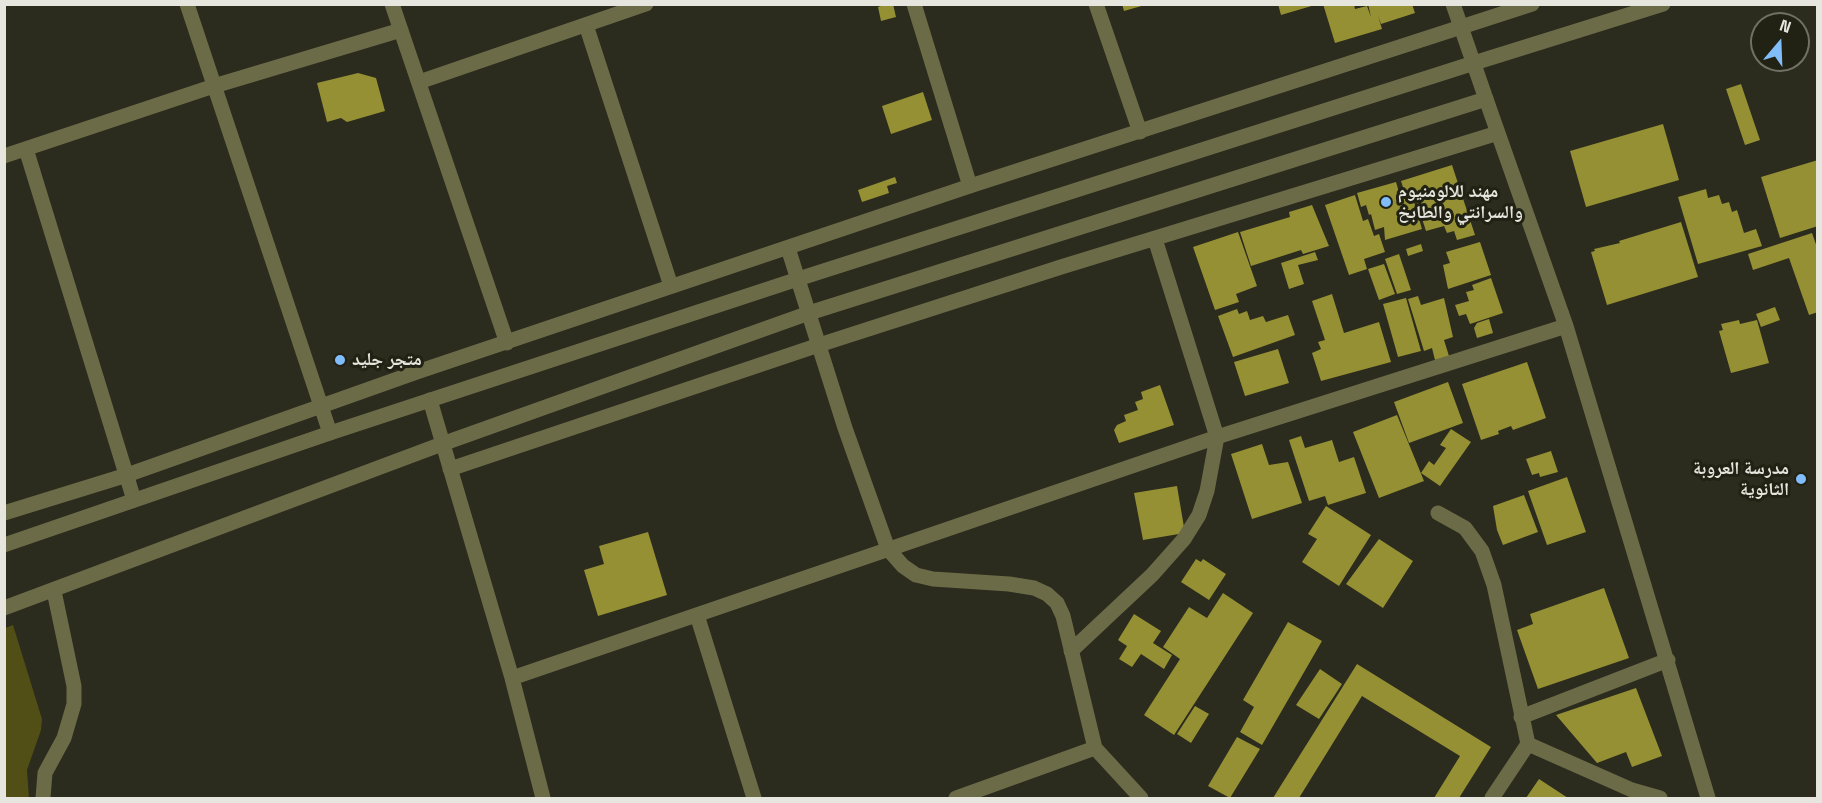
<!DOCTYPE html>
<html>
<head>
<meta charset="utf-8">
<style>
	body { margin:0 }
	#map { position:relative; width:1822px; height:803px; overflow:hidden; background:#2b2b1e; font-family:"Space Grotesk",sans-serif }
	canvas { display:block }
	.frame { position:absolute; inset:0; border:6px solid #e6e6de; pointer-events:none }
	.north { position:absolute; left:1750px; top:12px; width:60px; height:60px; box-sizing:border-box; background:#212114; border:2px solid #707065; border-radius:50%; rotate:19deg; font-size:16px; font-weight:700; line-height:24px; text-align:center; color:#e6e6de }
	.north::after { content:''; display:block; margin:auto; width:21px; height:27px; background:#81bdfa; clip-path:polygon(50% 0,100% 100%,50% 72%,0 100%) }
</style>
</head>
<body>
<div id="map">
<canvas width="1822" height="803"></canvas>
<div class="frame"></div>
<div class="north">N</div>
</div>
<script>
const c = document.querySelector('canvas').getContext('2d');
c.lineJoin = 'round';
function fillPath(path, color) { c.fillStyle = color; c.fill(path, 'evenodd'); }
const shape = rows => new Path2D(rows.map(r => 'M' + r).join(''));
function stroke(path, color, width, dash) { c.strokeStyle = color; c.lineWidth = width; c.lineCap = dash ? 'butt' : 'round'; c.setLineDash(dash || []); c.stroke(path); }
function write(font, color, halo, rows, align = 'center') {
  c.font = font + ' "Space Grotesk","Noto Naskh Arabic",sans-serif'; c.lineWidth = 6; c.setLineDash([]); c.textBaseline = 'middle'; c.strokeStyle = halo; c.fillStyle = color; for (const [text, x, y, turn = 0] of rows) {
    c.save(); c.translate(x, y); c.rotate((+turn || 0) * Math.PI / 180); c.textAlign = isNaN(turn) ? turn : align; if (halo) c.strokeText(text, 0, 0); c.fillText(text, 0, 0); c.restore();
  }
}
fillPath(shape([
	[13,625,42,719,41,730,27,770,29,798,5,798,5,628]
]), '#514e16');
fillPath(shape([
	[887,4,893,4,896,17,881,21,878,7],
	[1122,4,1144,4,1145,5,1124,11],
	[1278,4,1315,4,1315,5,1281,15],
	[1323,4,1354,4,1355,9,1367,6,1371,17,1368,4,1412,4,1415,13,1381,24,1378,16,1382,29,1335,43],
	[358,73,376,78,385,111,347,122,341,118,327,122,317,83],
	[1741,84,1760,140,1745,145,1726,89],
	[923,92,932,120,891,134,882,106],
	[1663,124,1679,180,1586,207,1570,151],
	[1818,160,1818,226,1780,238,1761,177],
	[1452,165,1475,235,1457,240,1454,231,1447,233,1444,226,1426,231,1414,194,1412,195,1422,229,1385,240,1384,227,1375,230,1371,214,1369,215,1366,205,1361,207,1357,193,1396,182,1401,199,1406,197,1401,181],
	[895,177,897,183,887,186,889,193,862,202,858,190],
	[1706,189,1708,198,1719,195,1722,204,1729,202,1732,212,1737,210,1744,233,1756,229,1762,246,1698,264,1678,197],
	[1355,195,1363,221,1368,219,1374,236,1379,234,1385,252,1364,259,1367,269,1349,275,1325,205],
	[1312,205,1329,246,1303,254,1301,250,1251,266,1240,232,1290,217,1289,212],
	[1681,222,1698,277,1607,305,1591,252,1595,251,1594,249,1620,243,1619,241],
	[1238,232,1257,286,1236,294,1239,302,1215,310,1193,247],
	[1812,233,1818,250,1818,312,1809,315,1789,258,1753,270,1748,254],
	[1480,242,1491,275,1448,289,1443,265,1450,263,1446,252],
	[1421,244,1423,251,1408,256,1406,249],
	[1315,252,1318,260,1298,265,1304,284,1289,289,1281,263],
	[1399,254,1411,290,1397,294,1385,259],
	[1384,264,1395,294,1379,300,1368,269],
	[1491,278,1503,313,1470,324,1466,314,1459,316,1455,305,1469,301,1466,292,1474,290,1472,285],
	[1332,294,1344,333,1379,322,1391,362,1321,381,1312,353,1321,349,1318,342,1325,340,1312,301],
	[1418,296,1421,305,1444,298,1453,337,1444,340,1449,356,1435,360,1432,348,1424,351,1408,299],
	[1406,298,1421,351,1398,357,1383,304],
	[1775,307,1780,320,1761,327,1756,314],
	[1237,309,1239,314,1247,311,1250,320,1263,316,1266,322,1288,315,1295,335,1233,357,1218,316],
	[1489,319,1493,333,1477,338,1474,328,1477,323],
	[1739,320,1740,324,1757,320,1769,363,1731,373,1719,331,1723,330,1721,324],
	[1278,349,1289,383,1245,396,1234,362],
	[1527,362,1546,418,1513,430,1511,426,1498,431,1499,434,1481,440,1462,384],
	[1448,382,1463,423,1409,443,1394,402],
	[1160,385,1174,425,1119,443,1114,430,1117,425,1126,421,1124,415,1138,410,1135,402,1143,399,1141,392],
	[1397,415,1424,481,1379,498,1353,432],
	[1451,429,1471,442,1440,486,1421,473,1429,461,1434,465,1446,448,1440,445],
	[1301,436,1305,448,1332,440,1339,462,1354,457,1366,493,1328,505,1325,496,1309,501,1289,440],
	[1262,444,1269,465,1288,462,1302,503,1252,519,1231,454],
	[1551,451,1558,472,1540,477,1539,473,1532,475,1526,459],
	[1567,477,1586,532,1547,545,1528,491],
	[1177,486,1185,533,1143,540,1134,493],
	[1524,495,1538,532,1503,545,1497,530,1493,506],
	[1326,506,1371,535,1339,586,1302,562,1317,539,1308,534],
	[648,532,667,595,598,616,584,570,604,564,599,546],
	[1379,539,1413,561,1383,608,1346,584],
	[1196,559,1201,562,1203,559,1226,574,1209,600,1181,582],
	[1604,588,1629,658,1538,689,1517,630,1533,624,1530,614],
	[1223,593,1253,613,1174,735,1144,715,1180,659,1163,647,1189,607,1207,618],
	[1134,614,1161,631,1153,643,1172,655,1164,669,1141,654,1132,667,1119,659,1127,646,1118,640],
	[1288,622,1322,641,1262,745,1240,732,1254,707,1243,700],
	[1357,664,1491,747,1459,798,1434,798,1460,756,1362,696,1299,798,1273,798],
	[1320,669,1342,684,1319,719,1296,705],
	[1636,688,1662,756,1632,767,1626,752,1597,763,1556,715],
	[1195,706,1209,714,1191,743,1177,734],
	[1237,737,1260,749,1230,798,1208,786],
	[1539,779,1568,798,1526,798]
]), '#959033');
stroke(shape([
	[187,4,330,433],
	[392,4,507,343],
	[914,4,970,186],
	[1096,4,1140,132],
	[586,25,671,286],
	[1474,63,1663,4],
	[419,82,646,4],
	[1486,99,1566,326,1708,798],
	[26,149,134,500],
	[4,156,214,86,401,30],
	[788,248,845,428,888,549,903,566,916,575,933,579,1009,584,1034,588,1047,594,1057,603,1063,616,1095,748,1141,798],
	[430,400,512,678,543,798],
	[450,469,819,345,1061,267,1498,133],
	[4,513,127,475,417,372,970,186,1532,4],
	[1438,513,1465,528,1482,551,1494,585,1528,744],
	[697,615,754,798],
	[1071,651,1152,575,1184,539,1199,515,1207,491,1217,437,1155,239],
	[512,678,1217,437,1566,326],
	[1521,717,1668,660],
	[43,798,45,773,64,738,74,704,74,686,54,591],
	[956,798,1095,748],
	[1492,798,1528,744,1632,790,1660,798]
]), '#6c6b48', 15);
stroke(shape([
	[4,545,330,433,798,279,1474,63],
	[4,608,442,444,809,313,1486,99,1453,4]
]), '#6c6b48', 15);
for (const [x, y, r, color] of [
	[1386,202,6,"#81bdfa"],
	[340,360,6,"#81bdfa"],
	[1801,479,6,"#81bdfa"]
]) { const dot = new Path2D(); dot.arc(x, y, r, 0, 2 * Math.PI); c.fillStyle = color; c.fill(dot); stroke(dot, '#212114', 2); }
write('bold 18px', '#e6e6de', '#212114', [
	["مهند للالومنيوم",1398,192],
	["والسرانتي والطابخ",1398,213],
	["متجر جليد",352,360],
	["مدرسة العروبة",1789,469,"right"],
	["الثانوية",1789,490,"right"]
], 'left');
</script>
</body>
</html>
